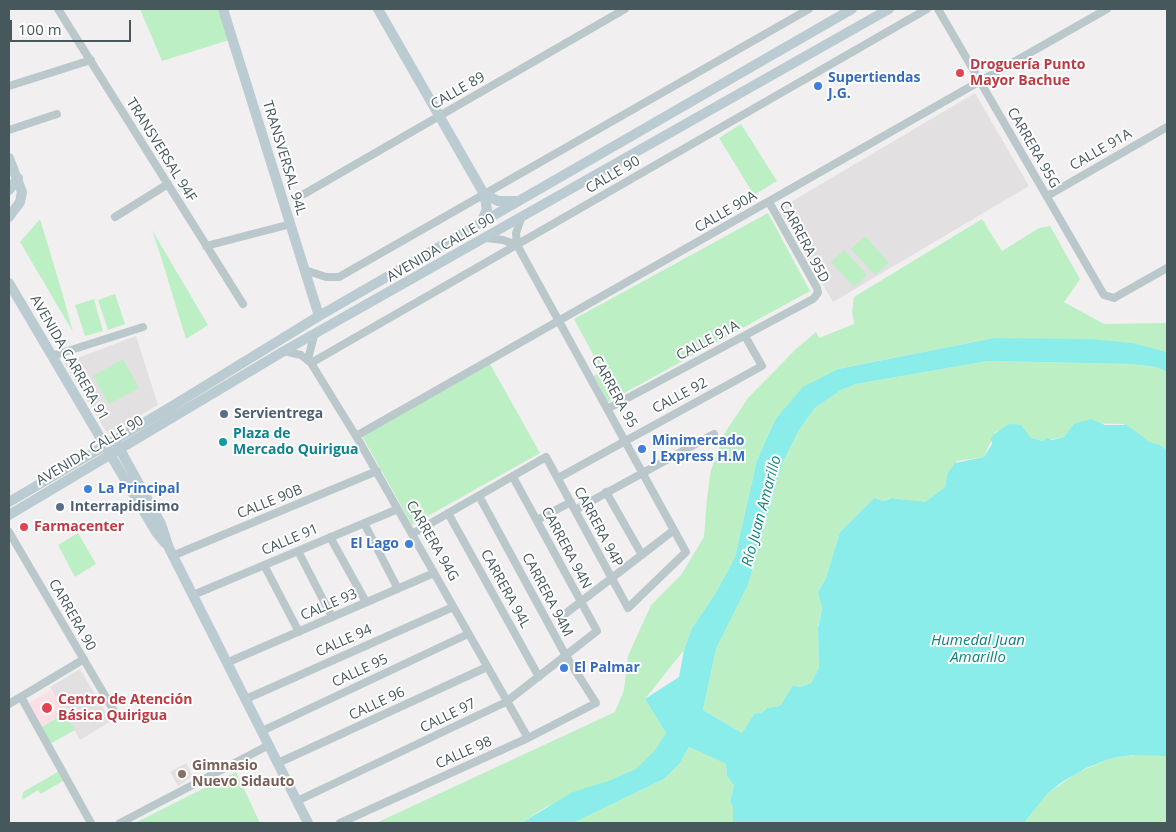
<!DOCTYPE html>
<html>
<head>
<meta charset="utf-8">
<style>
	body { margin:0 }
	#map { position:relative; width:1176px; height:832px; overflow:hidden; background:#f2eff0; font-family:"Open Sans",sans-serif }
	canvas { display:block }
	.frame { position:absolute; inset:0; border:10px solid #47585d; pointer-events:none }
	.scale { position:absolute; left:10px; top:20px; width:121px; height:22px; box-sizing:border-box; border:2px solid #47585d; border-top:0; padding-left:6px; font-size:15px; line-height:18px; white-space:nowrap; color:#47585d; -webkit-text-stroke:4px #fff; paint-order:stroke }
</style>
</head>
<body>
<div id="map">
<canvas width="1176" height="832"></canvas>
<div class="frame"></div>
<div class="scale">100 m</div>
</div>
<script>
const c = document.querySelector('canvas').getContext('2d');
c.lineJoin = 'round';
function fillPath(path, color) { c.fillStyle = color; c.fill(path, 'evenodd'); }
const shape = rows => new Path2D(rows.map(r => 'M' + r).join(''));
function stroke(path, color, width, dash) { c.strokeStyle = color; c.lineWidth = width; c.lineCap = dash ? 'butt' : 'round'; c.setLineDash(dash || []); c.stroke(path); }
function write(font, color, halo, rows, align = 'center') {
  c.font = font + ' "Open Sans",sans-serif'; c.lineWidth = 4; c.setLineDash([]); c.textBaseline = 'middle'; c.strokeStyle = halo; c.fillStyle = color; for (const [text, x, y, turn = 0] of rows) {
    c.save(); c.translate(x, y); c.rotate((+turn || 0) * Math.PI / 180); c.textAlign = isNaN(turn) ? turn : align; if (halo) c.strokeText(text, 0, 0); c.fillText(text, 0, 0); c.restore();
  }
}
fillPath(shape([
	[975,93,1029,186,833,302,779,209],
	[136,336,158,405,108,435,64,363],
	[80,669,111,721,80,740,50,687],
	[186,763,193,776,178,786,170,772]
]), '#e3e0e2');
fillPath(shape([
	[51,690,65,713,42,726,29,703]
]), '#fbdfe4');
fillPath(shape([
	[140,9,218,9,229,40,162,61],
	[741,124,777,181,754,195,719,138],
	[768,213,810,291,608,402,594,376,602,371,574,319],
	[40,219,62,292,73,332,20,242],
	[982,219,1002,251,1039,228,1050,226,1080,279,1064,302,1104,324,1167,323,1167,352,1133,343,994,338,838,369,775,420,757,460,735,557,717,591,692,628,684,650,645,699,666,733,655,750,637,769,546,807,521,823,376,823,615,712,624,690,628,656,651,605,681,575,704,537,707,498,711,470,724,434,748,398,796,349,816,332,819,338,854,324,852,311,854,297],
	[152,230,208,325,186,339,161,257],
	[865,236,889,263,875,275,851,249],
	[844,250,867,275,854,287,831,262],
	[115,294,125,324,108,330,98,300],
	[94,299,103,331,85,336,75,305],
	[123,359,139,388,109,404,93,376],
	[988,361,1130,364,1156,367,1167,372,1167,450,1160,445,1148,441,1123,424,1077,423,1064,437,1043,441,1031,438,1020,425,995,432,984,457,957,461,947,474,945,487,925,502,910,502,902,499,889,498,883,501,873,499,840,532,826,578,818,590,822,609,818,626,819,668,811,683,800,687,793,685,780,706,767,708,763,712,754,714,742,733,703,710,716,649,748,585,782,464,799,430,815,408,841,390,856,384],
	[490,364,540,453,412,525,362,436],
	[78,533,96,564,75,577,58,545],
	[65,713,75,730,50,744,40,728],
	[689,747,726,764,727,776,734,786,730,801,733,808,733,823,573,823,664,779,680,763],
	[1143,754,1167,756,1167,823,1024,823,1047,794,1078,772,1112,758],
	[61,770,66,779,41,794,38,790,22,800,23,792],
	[236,772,260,823,135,823]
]), '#bdefc4');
fillPath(shape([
	[994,338,1091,339,1133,343,1167,352,1167,372,1156,367,1130,364,988,361,856,384,841,390,815,408,799,430,782,464,748,585,716,649,703,710,742,733,754,714,763,712,767,708,780,706,793,685,800,687,811,683,819,668,818,628,822,609,818,591,826,578,840,532,874,498,883,501,891,498,925,502,945,487,947,474,955,463,984,457,992,444,991,439,994,434,1009,424,1021,425,1031,438,1043,441,1047,438,1052,440,1064,437,1074,424,1091,419,1105,425,1127,425,1148,441,1160,445,1167,450,1167,756,1133,755,1112,758,1086,768,1062,782,1047,794,1024,823,733,823,733,808,730,801,734,786,727,776,726,764,689,747,680,763,664,779,573,823,521,823,573,792,608,781,636,769,655,750,666,733,645,699,679,677,684,650,692,628,717,591,735,557,757,460,775,420,803,387,838,369]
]), '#8aede9');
stroke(shape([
	[58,9,243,304],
	[938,9,1104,295,1114,298,1167,268],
	[9,86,91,60],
	[9,130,57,114],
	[304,194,625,9],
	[1047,196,1167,127],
	[115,217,168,184],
	[486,238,503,240,517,245],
	[206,246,291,224],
	[305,270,326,277,339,277,809,9],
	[284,351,301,355,311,363,359,441,528,738],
	[52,356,143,327],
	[308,359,314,336],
	[311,363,927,9],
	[607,409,813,299,818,293,817,288,769,202],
	[356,436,1107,9],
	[558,478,762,366,745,336],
	[606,492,642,555],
	[575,510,714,434],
	[448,513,539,677],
	[537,520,571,502],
	[364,523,398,589],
	[9,532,114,711],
	[412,534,546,457,628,608,686,552,517,245,516,233,521,219],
	[330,537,366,602],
	[298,551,332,617],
	[172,556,377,471],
	[264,565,299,632],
	[193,595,398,509],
	[565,614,674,530],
	[233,660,434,573],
	[21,697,91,823],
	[246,699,453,607],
	[9,704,84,659],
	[262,731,468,634],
	[278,763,487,667],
	[297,801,506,702,597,631,513,477],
	[120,823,269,745],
	[340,823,528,738,596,703,566,656,479,496]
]), '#bac8cc', 8);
stroke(shape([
	[223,9,319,316],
	[378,9,484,194,487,209,481,223],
	[9,158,22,192,20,202,9,217],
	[9,190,18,178],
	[484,194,498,201,516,201],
	[9,283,156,532,165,543],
	[118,446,161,524,169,548,308,823],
	[9,502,169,408,319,316,852,9],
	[9,515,284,351,889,9]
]), '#bacbd1', 10);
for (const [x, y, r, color] of [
	[960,73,5,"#e0444e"],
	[818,86,5,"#3f7fe0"],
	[224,414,5,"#5c6f8a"],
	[223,442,5,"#0f9aa8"],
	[642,449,5,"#3f7fe0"],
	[88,489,5,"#3f7fe0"],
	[60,507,5,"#5c6f8a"],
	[24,527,5,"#e0444e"],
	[409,544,5,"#3f7fe0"],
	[564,668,5,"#3f7fe0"],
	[47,708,6,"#e0444e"],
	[182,774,5,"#8d6e63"]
]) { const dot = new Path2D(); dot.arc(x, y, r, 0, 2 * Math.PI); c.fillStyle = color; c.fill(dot); stroke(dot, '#fff', 2); }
write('bold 14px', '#be3a42', '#fff', [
	["Droguería Punto",970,65],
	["Mayor Bachue",970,81],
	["Farmacenter",34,527],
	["Centro de Atención",58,700],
	["Básica Quirigua",58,716]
], 'left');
write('bold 14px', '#366cbe', '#fff', [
	["Supertiendas",828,78],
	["J.G.",828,94],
	["Minimercado",652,441],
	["J Express H.M",652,457],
	["La Principal",98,489],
	["El Lago",399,544,"right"],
	["El Palmar",574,668]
], 'left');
write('14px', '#47585d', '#fff', [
	["CALLE 89",458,91,-30],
	["CARRERA 95G",1033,148,60],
	["TRANSVERSAL 94F",161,150,58],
	["CALLE 91A",1101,150,-30],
	["TRANSVERSAL 94L",284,158,73],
	["CALLE 90",613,175,-30],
	["CALLE 90A",726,212,-30],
	["CARRERA 95D",804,242,62],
	["AVENIDA CALLE 90",441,248,-30],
	["CALLE 91A",708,341,-28],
	["AVENIDA CARRERA 91",69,358,60],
	["CARRERA 95",614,392,61],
	["CALLE 92",680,396,-28],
	["AVENIDA CALLE 90",90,451,-31],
	["CALLE 90B",270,502,-22],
	["CARRERA 94P",598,527,62],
	["CALLE 91",290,540,-23],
	["CARRERA 94G",432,541,60],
	["CARRERA 94N",566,548,62],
	["CARRERA 94L",505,589,61],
	["CARRERA 94M",547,595,62],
	["CALLE 93",329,605,-23],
	["CARRERA 90",72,615,60],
	["CALLE 94",344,641,-24],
	["CALLE 95",360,671,-25],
	["CALLE 96",377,704,-25],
	["CALLE 97",448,716,-26],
	["CALLE 98",464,753,-24]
]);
write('bold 14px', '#4e5e75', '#fff', [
	["Servientrega",234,414],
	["Interrapidisimo",70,507]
], 'left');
write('bold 14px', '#0d838f', '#fff', [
	["Plaza de",233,434],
	["Mercado Quirigua",233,450]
], 'left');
write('bold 14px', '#785e54', '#fff', [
	["Gimnasio",192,766],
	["Nuevo Sidauto",192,782]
], 'left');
write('italic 15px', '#0c8481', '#fff', [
	["Río Juan Amarillo",762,511,-75],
	["Humedal Juan",978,641],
	["Amarillo",978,658]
]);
</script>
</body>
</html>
